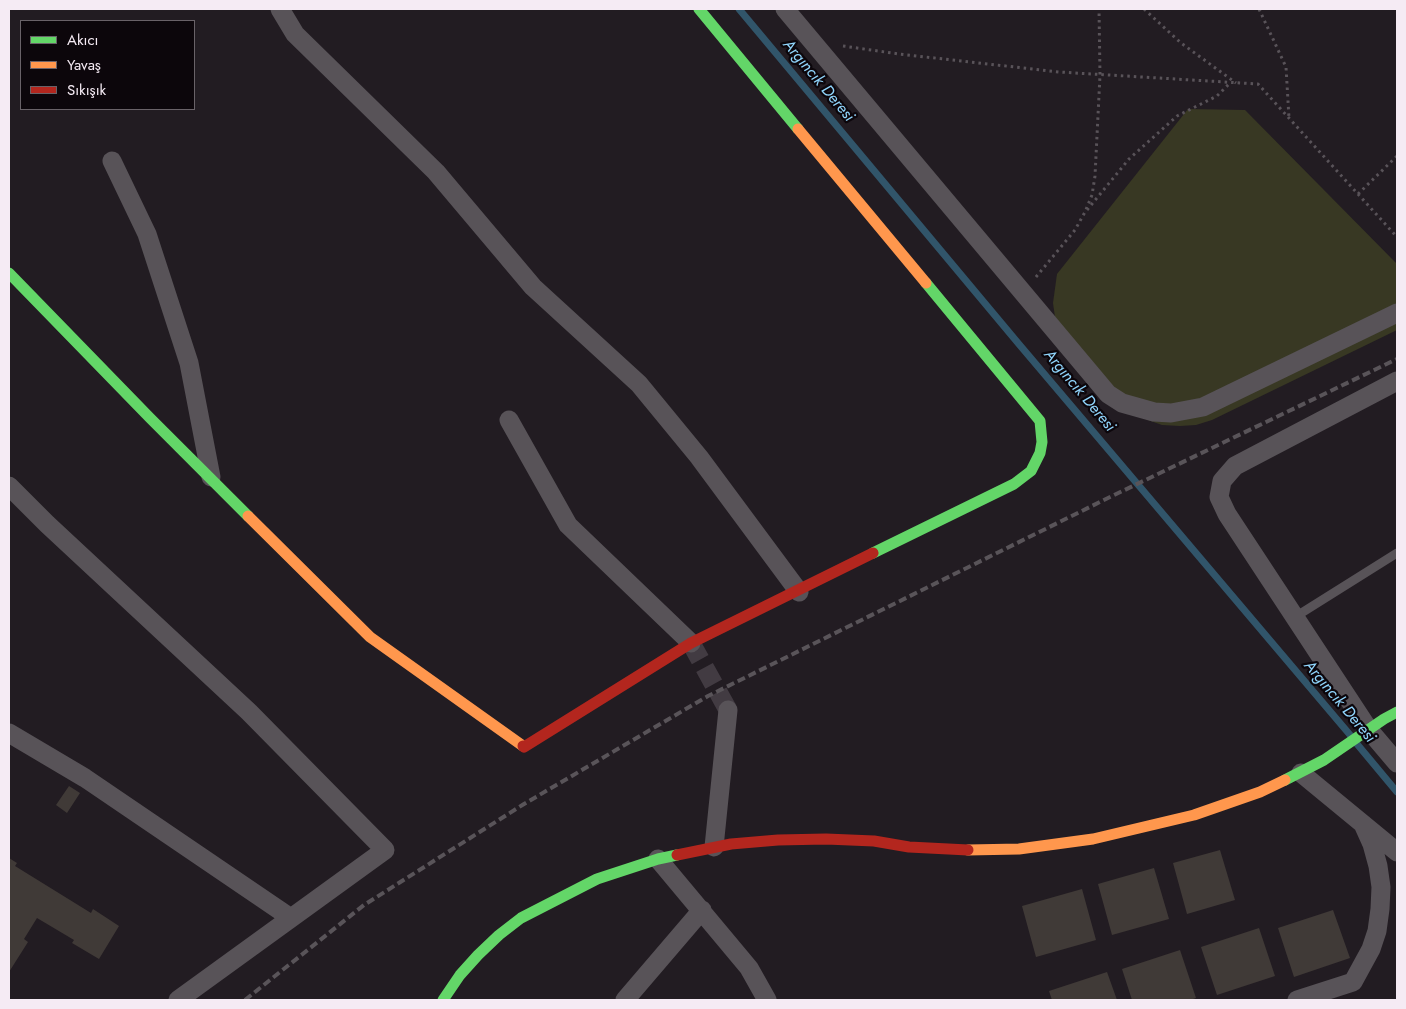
<!DOCTYPE html>
<html>
<head>
<meta charset="utf-8">
<style>
	body { margin:0 }
	#map { position:relative; width:1406px; height:1009px; overflow:hidden; background:#221c22; font-family:Jost,sans-serif }
	canvas { display:block }
	.frame { position:absolute; inset:0; border:10px solid #f5ebf4; pointer-events:none }
	.legend { position:absolute; left:20px; top:20px; width:175px; height:90px; box-sizing:border-box; background:#0c060b; border:1px solid #696268; margin:0; padding:6px 9px; list-style:none; font-size:15px; color:#f5ebf4 }
	.legend li { display:flex; align-items:center; gap:10px; height:25px }
	.legend b { width:25px; border:1px solid #696268 }
</style>
</head>
<body>
<div id="map">
<canvas width="1406" height="1009"></canvas>
<div class="frame"></div>
<ul class="legend">
<li><b style="height:6px;background:#63d668"></b>Akıcı</li>
<li><b style="height:6px;background:#ff974d"></b>Yavaş</li>
<li><b style="height:6px;background:#b3261e"></b>Sıkışık</li>
</ul>
</div>
<script>
const c = document.querySelector('canvas').getContext('2d');
c.lineJoin = 'round';
function fillPath(path, color) { c.fillStyle = color; c.fill(path, 'evenodd'); }
const shape = rows => new Path2D(rows.map(r => 'M' + r).join(''));
function stroke(path, color, width, dash) { c.strokeStyle = color; c.lineWidth = width; c.lineCap = dash ? 'butt' : 'round'; c.setLineDash(dash || []); c.stroke(path); }
function write(font, color, halo, rows, align = 'center') {
  c.font = font + ' Jost,sans-serif'; c.lineWidth = 4.5; c.setLineDash([]); c.textBaseline = 'middle'; c.strokeStyle = halo; c.fillStyle = color; for (const [text, x, y, turn = 0] of rows) {
    c.save(); c.translate(x, y); c.rotate((+turn || 0) * Math.PI / 180); c.textAlign = isNaN(turn) ? turn : align; if (halo) c.strokeText(text, 0, 0); c.fillText(text, 0, 0); c.restore();
  }
}
fillPath(shape([
	[1188,109,1245,110,1397,264,1397,330,1212,420,1196,425,1180,426,1162,425,1145,419,1129,410,1055,317,1053,303,1057,274]
]), '#383823');
stroke(shape([
	[739,9,1018,343,1351,736],
	[1357,744,1397,792]
]), '#31556a', 7);
fillPath(shape([
	[69,786,80,793,67,813,56,805],
	[1220,850,1235,900,1187,914,1173,863],
	[9,858,17,863,15,866,91,913,93,909,119,926,99,959,72,943,74,940,37,918,24,939,28,942,9,972],
	[1154,868,1169,919,1112,935,1098,884],
	[1082,889,1096,940,1036,957,1022,906],
	[1333,910,1350,958,1294,977,1278,928],
	[1259,928,1275,976,1217,995,1201,947],
	[1180,950,1196,998,1190,1000,1132,1000,1122,969],
	[1107,972,1117,1000,1052,1000,1049,991]
]), '#403a37');
stroke(shape([
	[691,643,728,710]
]), '#423b42', 19, [19, 9]);
stroke(shape([
	[1144,9,1181,43,1236,83],
	[1259,9,1286,67,1289,118],
	[843,46,899,54,1059,72,1258,84,1397,237],
	[1358,194,1397,156],
	[1087,210,1129,159,1177,116,1217,96,1230,83],
	[1036,277,1075,230,1085,212,1092,195,1095,176,1100,75,1099,9]
]), '#595359', 3, [2.5, 4]);
stroke(shape([
	[1295,617,1397,553]
]), '#585358', 9);
stroke(shape([
	[280,9,295,34,436,172,533,287,639,384,699,457,799,592],
	[785,9,1108,394,1122,403,1154,412,1171,413,1203,407,1397,313],
	[112,161,147,234,189,363,211,477],
	[1397,381,1235,466,1222,481,1219,497,1227,514,1369,730,1397,763],
	[509,420,568,525,691,643],
	[9,486,47,524,249,712,385,850,178,1000],
	[9,733,85,778,291,918],
	[1301,773,1397,852],
	[714,847,728,710],
	[658,859,749,968,767,1000],
	[625,1000,702,910],
	[1297,1000,1353,982,1371,949,1377,931,1380,909,1381,887,1378,866,1372,844,1363,824]
]), '#585358', 19);
stroke(shape([
	[699,9,798,129],
	[9,273,150,418,248,516],
	[873,553,1014,484,1031,471,1040,453,1042,442,1040,421,926,283],
	[1285,780,1324,760,1384,719,1397,712],
	[443,1000,460,975,478,955,499,935,521,918,597,879,658,859,677,855]
]), '#63d668', 11);
stroke(shape([
	[798,129,926,283],
	[248,516,370,637,523,746],
	[968,850,1019,849,1093,839,1194,815,1260,792,1285,780]
]), '#ff974d', 11);
stroke(shape([
	[523,746,524,747,691,643,873,553],
	[677,855,731,844,778,840,826,839,874,841,909,847,968,850]
]), '#b3261e', 11);
stroke(shape([
	[245,1000,364,905,524,804,708,696,1108,498,1397,359]
]), '#595459', 4, [8, 4]);
write('italic 16px', '#90d5fc', '#0c060b', [
	["Argıncık Deresi",818,81,50],
	["Argıncık Deresi",1079,391,50],
	["Argıncık Deresi",1339,702,50]
]);
</script>
</body>
</html>
